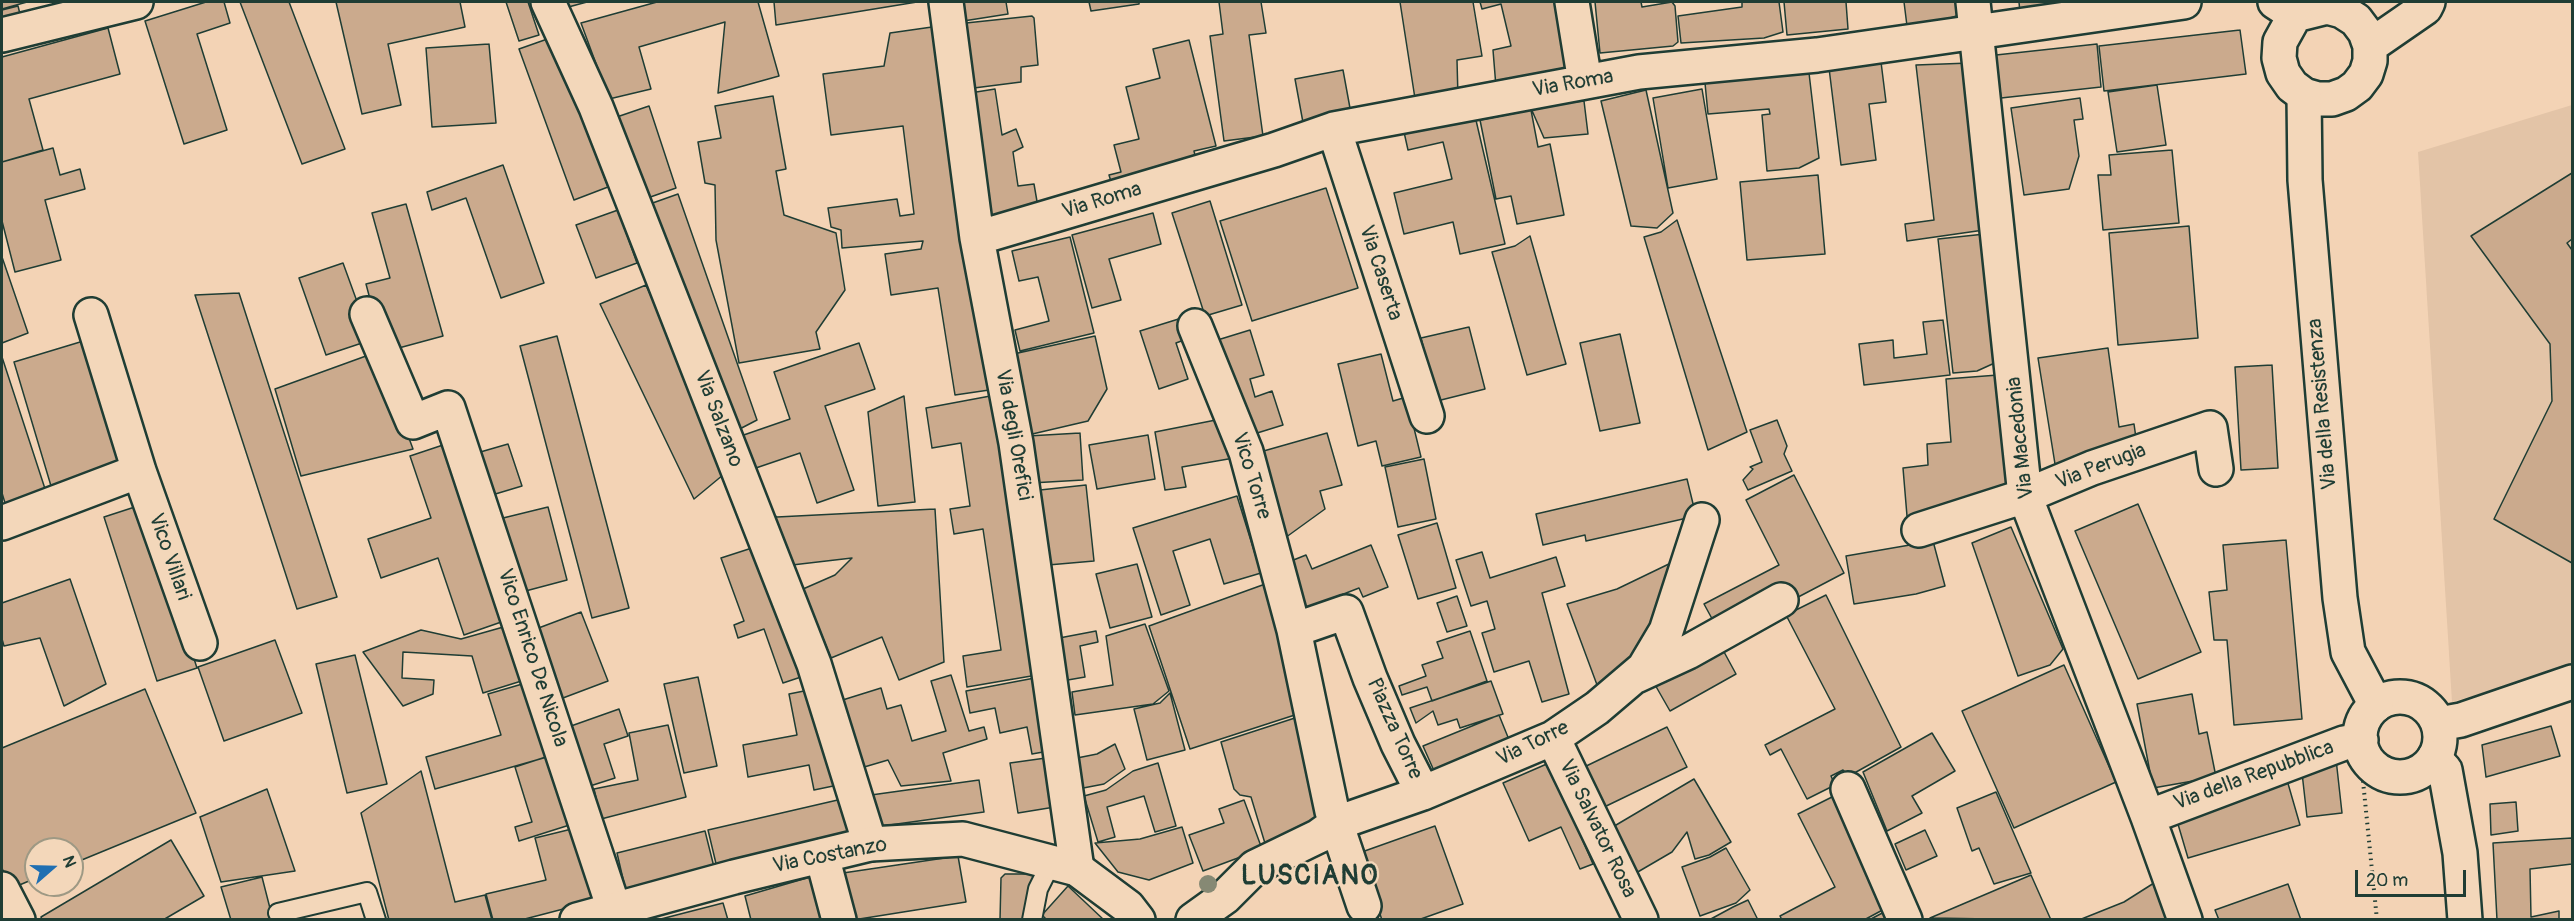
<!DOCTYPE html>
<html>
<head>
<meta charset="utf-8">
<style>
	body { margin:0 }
	#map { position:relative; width:2574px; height:921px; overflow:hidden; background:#f3d3b5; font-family:Pangolin,sans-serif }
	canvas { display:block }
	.frame { position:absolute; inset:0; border:3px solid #1f3d34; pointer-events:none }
	.north { position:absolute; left:24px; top:837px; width:60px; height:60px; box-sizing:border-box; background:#f3d7ba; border:2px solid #9e9984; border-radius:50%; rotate:70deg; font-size:16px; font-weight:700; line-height:24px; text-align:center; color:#1f3d34 }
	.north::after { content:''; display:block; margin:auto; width:21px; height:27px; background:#1f6fb2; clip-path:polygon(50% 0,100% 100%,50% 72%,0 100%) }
	.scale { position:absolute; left:2355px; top:870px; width:111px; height:27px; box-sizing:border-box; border:3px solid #1f3d34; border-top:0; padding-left:8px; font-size:18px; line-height:21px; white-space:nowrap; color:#1f3d34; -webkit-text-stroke:4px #f3d7ba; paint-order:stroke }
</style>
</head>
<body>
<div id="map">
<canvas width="2574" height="921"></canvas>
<div class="frame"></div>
<div class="north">N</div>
<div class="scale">20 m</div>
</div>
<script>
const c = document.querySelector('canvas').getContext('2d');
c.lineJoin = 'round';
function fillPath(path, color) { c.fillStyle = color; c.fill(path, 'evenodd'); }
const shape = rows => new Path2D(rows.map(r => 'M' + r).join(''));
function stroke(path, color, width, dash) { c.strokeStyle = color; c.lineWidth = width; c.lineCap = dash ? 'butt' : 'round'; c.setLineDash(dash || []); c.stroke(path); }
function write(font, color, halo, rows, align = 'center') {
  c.font = font + ' Pangolin,sans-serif'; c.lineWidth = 4.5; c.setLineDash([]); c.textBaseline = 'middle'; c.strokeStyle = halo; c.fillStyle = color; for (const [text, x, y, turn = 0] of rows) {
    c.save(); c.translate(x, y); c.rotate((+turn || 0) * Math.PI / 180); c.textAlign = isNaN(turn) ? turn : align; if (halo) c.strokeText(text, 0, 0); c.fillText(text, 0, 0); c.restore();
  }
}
fillPath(shape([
	[2572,105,2572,667,2452,702,2418,152]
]), '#e3c4a7');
const building = shape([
	[2,2,27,2,2,9,2,2],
	[206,2,224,2,230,23,197,34,227,130,184,144,145,21,206,2],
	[240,2,289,2,345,149,302,164,240,2],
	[336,2,460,2,465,27,388,44,401,105,362,114,336,2],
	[506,2,528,2,539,35,519,41,506,2],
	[557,2,587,2,561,9,557,2],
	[657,2,758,2,779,76,718,93,725,22,639,47,651,89,609,99,581,23,657,2],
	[774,2,917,2,776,25,774,2],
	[953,2,1006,2,1008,14,957,22,953,2],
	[1089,2,1139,2,1139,4,1091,11,1089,2],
	[1219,2,1261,2,1266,33,1249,35,1263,136,1224,141,1210,36,1223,34,1219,2],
	[1400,2,1473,2,1482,56,1457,60,1458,98,1416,105,1400,2],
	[1480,2,1559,2,1572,73,1496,87,1493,50,1511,46,1501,4,1482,9,1480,2],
	[1595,2,1641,2,1642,7,1672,2,1675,6,1678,42,1673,46,1600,53,1595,2],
	[1742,2,1779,2,1783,32,1764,38,1681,43,1678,16,1742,7,1742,2],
	[1784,2,1846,2,1848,29,1787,35,1784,2],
	[1904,2,1957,2,1959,15,1939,22,1907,26,1904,2],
	[2019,2,2111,2,2020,13,2019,2],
	[18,6,22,22,2,26,2,10,18,6],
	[1032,16,1034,18,1038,65,1021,67,1021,82,966,89,966,23,1032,16],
	[939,26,996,389,955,395,938,288,891,295,885,254,921,249,923,241,842,248,841,230,831,227,828,208,897,199,900,216,914,214,903,126,831,135,823,74,884,66,890,33,939,26],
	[108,28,120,74,29,99,43,150,2,162,2,57,108,28],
	[2240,30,2246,74,2104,91,2099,46,2240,30],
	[553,37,608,187,574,200,519,49,553,37],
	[1189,40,1216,146,1194,151,1197,164,1112,185,1109,175,1121,172,1114,145,1139,139,1126,87,1160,78,1153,49,1189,40],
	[489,44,496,123,432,127,426,48,489,44],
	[2097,44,2101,87,2001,98,1996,55,2097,44],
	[1881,62,1886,102,1869,104,1876,160,1841,165,1829,68,1881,62],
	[1970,63,1984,230,1907,241,1905,224,1934,220,1916,65,1970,63],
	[1343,70,1352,119,1304,128,1295,79,1343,70],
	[1809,73,1819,158,1799,168,1767,171,1762,115,1770,114,1769,109,1708,114,1705,83,1809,73],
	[2157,85,2166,145,2117,152,2108,92,2157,85],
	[995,89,1002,135,1016,129,1023,147,1013,152,1018,186,1034,184,1039,213,990,221,970,93,995,89],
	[1702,89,1717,179,1668,188,1653,98,1702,89],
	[1646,90,1673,213,1657,228,1631,226,1601,101,1646,90],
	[773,96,786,169,776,171,784,215,836,233,845,290,816,332,820,349,739,363,716,240,715,185,705,183,698,142,721,138,715,106,773,96],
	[2080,98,2083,119,2074,120,2079,156,2069,189,2024,195,2011,108,2080,98],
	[1584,101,1588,134,1544,138,1530,106,1584,101],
	[649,106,676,188,639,201,608,120,649,106],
	[1531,110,1538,147,1550,144,1564,215,1517,224,1511,196,1496,199,1480,120,1531,110],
	[1475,116,1505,244,1460,254,1453,222,1404,234,1394,193,1452,179,1443,142,1408,150,1404,132,1475,116],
	[53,148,60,175,80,169,85,189,45,200,61,260,15,272,2,221,2,162,53,148],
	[2172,150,2179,223,2103,230,2098,175,2111,175,2109,155,2172,150],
	[503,165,544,283,501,298,466,198,432,210,427,192,503,165],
	[2572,173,2572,239,2567,243,2572,250,2572,563,2494,519,2552,401,2550,344,2471,236,2572,173],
	[1818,175,1825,254,1747,260,1740,182,1818,175],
	[1326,188,1358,288,1252,321,1220,221,1326,188],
	[678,194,757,420,732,433,647,205,678,194],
	[1210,201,1242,305,1205,316,1172,213,1210,201],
	[406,204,443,336,384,352,366,284,390,278,372,213,406,204],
	[618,210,637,263,596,278,576,225,618,210],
	[1153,213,1161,244,1109,259,1121,300,1092,308,1072,235,1153,213],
	[1677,220,1747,432,1708,450,1644,237,1661,232,1677,220],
	[2189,226,2198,338,2118,345,2109,233,2189,226],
	[1985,234,1999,361,1977,371,1953,373,1938,239,1985,234],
	[1530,236,1566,364,1527,375,1492,252,1515,246,1530,236],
	[1070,237,1094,333,1020,351,1015,330,1049,321,1038,277,1019,281,1012,251,1070,237],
	[2,257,28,333,2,343,2,257],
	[343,263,371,340,326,355,299,278,343,263],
	[646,285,729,470,694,499,600,304,646,285],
	[239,293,337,597,297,609,195,295,239,293],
	[1185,317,1192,337,1176,343,1188,379,1159,389,1140,331,1185,317],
	[1943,320,1950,375,1864,385,1859,344,1893,340,1894,358,1927,354,1923,322,1943,320],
	[1469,327,1485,389,1437,401,1421,338,1469,327],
	[1250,330,1264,375,1250,379,1255,397,1272,391,1283,425,1241,438,1211,342,1250,330],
	[1620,334,1640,423,1600,431,1580,343,1620,334],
	[557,336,629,608,592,618,520,346,557,336],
	[1095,336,1107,389,1088,421,1028,435,1009,355,1095,336],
	[90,339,131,473,54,496,14,362,90,339],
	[859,343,875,389,825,406,854,490,817,503,800,453,747,471,735,438,790,419,774,372,859,343],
	[2108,348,2119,427,2134,424,2138,452,2055,464,2038,358,2108,348],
	[377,352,413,449,301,476,275,389,377,352],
	[1381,354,1393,401,1410,396,1416,419,1413,424,1421,457,1382,466,1376,441,1358,446,1338,364,1381,354],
	[2,357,49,501,8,513,2,493,2,357],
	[2272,365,2278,468,2241,470,2235,367,2272,365],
	[1998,375,2007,486,1952,512,1907,516,1903,468,1928,465,1927,444,1951,442,1946,379,1998,375],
	[1001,394,1043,674,967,687,963,656,1001,650,983,529,954,534,950,509,970,506,961,443,932,448,926,408,1001,394],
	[904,396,915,502,878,506,868,412,904,396],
	[1226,418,1234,458,1182,467,1186,487,1165,490,1155,432,1226,418],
	[1777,420,1787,446,1784,454,1792,471,1748,490,1743,480,1753,469,1750,467,1762,462,1750,430,1777,420],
	[1080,433,1083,480,1031,483,1028,436,1080,433],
	[1327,433,1342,485,1320,491,1325,509,1278,543,1253,454,1327,433],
	[1148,435,1155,479,1097,489,1089,445,1148,435],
	[446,444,507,620,464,635,438,558,381,578,368,539,431,518,410,456,446,444],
	[508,444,522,486,482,498,470,455,508,444],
	[1424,459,1436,519,1398,527,1385,467,1424,459],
	[1794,475,1844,573,1722,637,1704,604,1779,565,1746,500,1794,475],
	[1687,479,1696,516,1586,541,1585,535,1543,545,1536,514,1687,479],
	[1086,485,1094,561,1048,565,1040,490,1086,485],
	[1237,496,1261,573,1224,584,1210,539,1173,551,1190,605,1161,615,1133,528,1237,496],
	[144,504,197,668,157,681,104,517,144,504],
	[2138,504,2201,652,2138,679,2075,531,2138,504],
	[548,507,567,580,518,593,499,519,548,507],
	[935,509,944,662,899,680,882,637,831,658,803,589,835,575,852,558,792,565,773,515,777,517,935,509],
	[1437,523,1456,588,1418,599,1398,535,1437,523],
	[2011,527,2063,649,2050,665,2018,676,1972,543,2011,527],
	[2286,540,2302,719,2234,725,2227,640,2214,640,2209,592,2227,590,2223,545,2286,540],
	[1933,541,1945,586,1916,594,1854,604,1846,556,1933,541],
	[1371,545,1388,587,1363,597,1359,588,1300,611,1281,565,1306,555,1312,569,1371,545],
	[755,547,801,677,783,683,764,629,738,638,734,625,744,621,721,558,755,547],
	[1482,552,1490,578,1556,557,1565,586,1542,593,1569,694,1542,702,1529,661,1494,672,1482,633,1495,629,1487,601,1471,606,1456,560,1482,552],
	[1673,562,1667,605,1603,701,1567,604,1617,589,1673,562],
	[1137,564,1152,617,1110,628,1096,574,1137,564],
	[70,579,106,684,64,706,40,638,4,646,2,639,2,603,70,579],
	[1268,583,1304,712,1190,749,1149,626,1268,583],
	[1826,595,1901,747,1849,776,1843,770,1831,776,1835,785,1807,799,1781,749,1770,755,1765,745,1835,709,1786,615,1826,595],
	[1457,596,1467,626,1447,632,1437,603,1457,596],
	[581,612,608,681,555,701,528,632,581,612],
	[514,624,531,678,483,693,472,656,403,652,402,678,434,680,433,694,403,706,363,652,421,630,461,639,514,624],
	[1145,624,1169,691,1153,704,1075,715,1072,692,1113,685,1106,636,1145,624],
	[1096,631,1098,642,1080,646,1085,677,1062,681,1054,639,1096,631],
	[1470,631,1487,681,1432,701,1427,687,1402,695,1399,686,1426,676,1422,665,1443,658,1437,642,1470,631],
	[1717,639,1736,674,1670,711,1650,676,1717,639],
	[275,640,302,713,224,741,198,667,275,640],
	[355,655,387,784,347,793,316,664,355,655],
	[2064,665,2116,782,2014,828,1962,711,2064,665],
	[951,675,969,731,984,727,987,739,943,753,951,781,901,786,888,760,854,770,833,703,881,688,887,709,901,705,912,741,946,731,931,681,951,675],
	[698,677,717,766,684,773,664,684,698,677],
	[1040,677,1054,750,1032,754,1027,727,1000,733,995,708,970,713,966,691,1040,677],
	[536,680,561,753,435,789,426,757,501,735,488,694,536,680],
	[1491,681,1503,714,1460,728,1457,719,1438,725,1433,711,1416,723,1410,708,1491,681],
	[819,688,838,785,814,790,809,765,748,777,743,745,797,735,789,694,819,688],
	[145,689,196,813,72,864,72,849,36,849,36,878,10,889,2,868,2,748,145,689],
	[1170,693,1185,750,1147,760,1134,709,1160,703,1170,693],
	[2192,694,2199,734,2207,732,2216,777,2153,788,2137,704,2192,694],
	[619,709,628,736,604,744,615,778,590,786,571,726,619,709],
	[1499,715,1514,752,1439,782,1423,746,1499,715],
	[1301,716,1323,825,1267,850,1251,797,1240,795,1234,789,1221,742,1301,716],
	[668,725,686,797,601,819,594,789,638,780,629,733,668,725],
	[2551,726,2560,756,2486,777,2482,745,2551,726],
	[1667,727,1687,767,1598,810,1578,770,1667,727],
	[1932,733,1955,771,1912,796,1922,813,1887,831,1863,772,1932,733],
	[1115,744,1125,769,1104,784,1078,789,1072,759,1097,754,1115,744],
	[558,753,579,822,519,841,515,827,532,822,515,767,558,753],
	[1053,757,1061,806,1018,813,1010,763,1053,757],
	[2336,759,2342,813,2307,817,2301,764,2336,759],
	[1158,763,1176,826,1155,832,1144,796,1107,807,1115,837,1098,842,1084,796,1106,790,1133,771,1158,763],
	[1549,763,1593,864,1580,869,1561,827,1529,841,1503,783,1549,763],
	[421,771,455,902,485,895,492,920,389,920,361,813,421,771],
	[1694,779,1731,842,1709,855,1695,859,1687,832,1672,852,1636,873,1611,828,1694,779],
	[979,780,984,812,875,827,871,795,979,780],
	[2287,780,2300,825,2188,858,2175,814,2287,780],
	[267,789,295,871,221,882,200,817,267,789],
	[1996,792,2031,873,1994,884,1979,848,1972,851,1957,808,1996,792],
	[1834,796,1890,906,1864,920,1782,920,1780,916,1835,887,1798,814,1834,796],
	[842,799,852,840,718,872,708,830,842,799],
	[1244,800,1262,849,1203,871,1189,835,1224,823,1219,809,1244,800],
	[2516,802,2518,831,2491,835,2490,804,2516,802],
	[1435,826,1463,904,1418,920,1382,920,1359,853,1435,826],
	[580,827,598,900,521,920,493,920,486,894,546,880,535,838,580,827],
	[1182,827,1193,863,1149,880,1118,872,1095,843,1140,839,1182,827],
	[1925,830,1937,856,1906,870,1895,844,1925,830],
	[705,831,716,875,627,896,617,853,705,831],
	[2572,838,2572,864,2530,869,2531,917,2559,911,2559,920,2497,920,2493,843,2572,838],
	[171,840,204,896,163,920,42,920,41,917,171,840],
	[1726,848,1750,890,1736,903,1700,916,1682,867,1710,857,1726,848],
	[958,856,966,902,853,920,843,873,958,856],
	[1005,874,1033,874,1032,920,1000,920,1001,878,1005,874],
	[817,875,829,920,751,920,745,896,817,875],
	[2031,875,2051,920,1930,918,2031,875],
	[262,877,273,920,231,920,221,887,262,877],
	[2154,883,2168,920,2079,920,2124,902,2154,883],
	[2288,884,2301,920,2219,920,2215,910,2288,884],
	[1068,886,1104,920,1047,920,1042,915,1068,886],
	[1748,900,1758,920,1709,920,1733,907,1748,900],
	[723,903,728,920,657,920,723,903],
	[1888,910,1893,920,1869,920,1888,910]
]);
fillPath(building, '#cbaa8d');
stroke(building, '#1f3d34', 1.5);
const lane = shape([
	[278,913,367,892,376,920],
	[1032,920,1038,889,1052,861]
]);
const street = shape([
	[548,2,596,107,814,664,870,844],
	[946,2,977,238,1016,443,1077,869],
	[1572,2,1585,82],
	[1973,2,2025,496,2148,817,2185,920],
	[2327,7,2342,11,2356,20,2365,32,2370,46,2370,61,2366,74,2357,86,2346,94,2332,99,2318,99,2304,95,2292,86,2283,73,2279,58,2280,42,2295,15,2327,7],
	[2,35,136,2],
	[2370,46,2425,8,2428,2],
	[1334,129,1427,416],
	[977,238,1274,150,1334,129,1639,72,1817,55,2184,2],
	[367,314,413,422,448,408,614,909],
	[91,315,139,471,200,643],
	[1195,326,1246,452,1294,630,1332,811,1364,906],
	[2,523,139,471],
	[1919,530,2025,496,2092,468,2210,428,2216,469],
	[1294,630,1346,612,1370,678,1398,744,1423,793],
	[1636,676,1688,652,1781,600],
	'2360 737a40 40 0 1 1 80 0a40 40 0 1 1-80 0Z',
	[2439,724,2461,720,2572,682],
	[1553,738,1641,920],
	[1848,789,1905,920],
	[2148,817,2344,743,2361,740],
	[822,856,839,920],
	[2,889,18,920],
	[1193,920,1225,897,1255,867,1319,836,1337,823,1423,793,1553,738,1597,708,1644,668,1666,631,1702,520]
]);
const secondary = shape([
	[2275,2,2295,15],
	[2304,95,2305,180,2340,598,2348,652,2376,705],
	[2434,758,2445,770,2460,853,2465,920],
	[577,920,734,877,870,844,963,839,1077,869,1128,907,1138,920]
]);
stroke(lane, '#1f3d34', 22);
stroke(street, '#1f3d34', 38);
stroke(secondary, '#1f3d34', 38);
stroke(shape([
	[2363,781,2377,920]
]), '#1f3d34', 4, [1.5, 4.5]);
stroke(lane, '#f3d7ba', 18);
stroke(street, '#f3d7ba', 33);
stroke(secondary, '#f3d7ba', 33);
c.fillStyle = '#868974';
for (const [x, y] of [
	[1208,884]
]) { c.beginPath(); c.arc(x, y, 9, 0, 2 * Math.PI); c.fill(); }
write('21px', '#1f3d34', '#f3d7ba', [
	["Via Roma",1573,84,-10],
	["Via Roma",1102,201,-17],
	["Via Caserta",1380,273,72],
	["Via della Resistenza",2323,404,-95],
	["Via Salzano",718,419,69],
	["Via degli Orefici",1013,435,80],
	["Via Macedonia",2021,438,-96],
	["Via Perugia",2101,467,-21],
	["Vico Torre",1251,476,73],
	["Vico Villari",169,557,71],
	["Vico Enrico De Nicola",532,658,72],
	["Piazza Torre",1394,729,66],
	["Via Torre",1533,744,-26],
	["Via della Repubblica",2254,776,-20],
	["Via Salvator Rosa",1597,829,64],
	["Via Costanzo",830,856,-11]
]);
c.letterSpacing = '1.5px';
write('bold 27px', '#1f3d34', '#f3d7ba', [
	["LUSCIANO",1310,877]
]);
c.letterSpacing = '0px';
</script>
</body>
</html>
